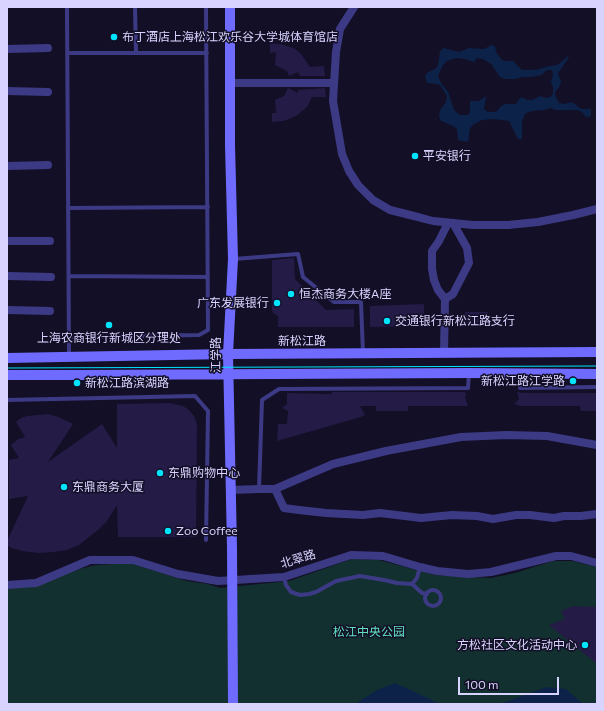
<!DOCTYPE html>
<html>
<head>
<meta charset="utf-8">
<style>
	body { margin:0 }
	#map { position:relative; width:604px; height:711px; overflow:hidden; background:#130f26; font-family:Commissioner,sans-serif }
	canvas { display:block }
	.frame { position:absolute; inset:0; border:8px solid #d9d4ff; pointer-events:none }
	.scale { position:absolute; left:458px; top:677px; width:101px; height:18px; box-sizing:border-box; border:2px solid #d9d4ff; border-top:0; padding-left:5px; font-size:12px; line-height:14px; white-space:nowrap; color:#d9d4ff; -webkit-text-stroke:3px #130f26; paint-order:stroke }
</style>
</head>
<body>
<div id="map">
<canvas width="604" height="711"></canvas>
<div class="frame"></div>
<div class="scale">100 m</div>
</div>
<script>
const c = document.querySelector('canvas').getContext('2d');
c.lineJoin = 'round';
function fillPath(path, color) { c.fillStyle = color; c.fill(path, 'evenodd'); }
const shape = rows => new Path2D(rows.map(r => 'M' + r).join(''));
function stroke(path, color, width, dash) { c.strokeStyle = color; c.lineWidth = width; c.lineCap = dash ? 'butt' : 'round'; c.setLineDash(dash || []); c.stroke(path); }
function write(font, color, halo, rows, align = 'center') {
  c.font = font + ' Commissioner,"Noto Sans SC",sans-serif'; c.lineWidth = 3; c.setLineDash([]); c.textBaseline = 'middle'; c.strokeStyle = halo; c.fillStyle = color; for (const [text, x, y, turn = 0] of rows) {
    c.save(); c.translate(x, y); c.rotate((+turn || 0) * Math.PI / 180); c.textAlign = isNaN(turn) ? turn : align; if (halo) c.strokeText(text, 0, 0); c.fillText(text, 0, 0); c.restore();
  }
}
fillPath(shape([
	[352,559,379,560,435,575,491,578,515,573,553,561,572,561,597,567,597,704,7,704,7,587,96,565,130,563,187,581,208,584,220,588,289,581]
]), '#12302f');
fillPath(shape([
	[491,45,495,46,496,52,502,60,506,61,513,61,522,70,535,70,550,66,556,65,559,64,568,56,569,57,559,72,558,74,561,81,560,86,555,92,555,95,559,103,565,104,571,102,575,104,579,108,583,109,591,109,591,115,589,117,586,117,582,112,577,110,555,110,551,108,544,110,532,111,526,113,524,116,522,122,522,139,518,139,509,121,494,119,482,120,473,125,470,128,468,142,458,140,457,129,453,126,441,121,439,116,440,110,446,102,447,96,440,85,437,84,427,83,425,76,427,73,435,69,438,66,440,51,444,48,459,52,469,48,484,49],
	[456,58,465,59,474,62,477,58,483,59,491,64,500,77,505,79,515,79,523,77,532,77,541,75,544,73,545,71,549,70,552,70,553,74,551,82,553,87,553,94,550,97,546,98,540,96,532,100,527,100,522,97,518,100,517,103,515,104,505,104,500,107,497,111,493,112,488,112,484,109,486,96,479,101,470,101,470,112,468,115,460,115,454,110,448,92,441,83,438,76,443,65,447,61],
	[395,683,415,692,440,704,355,704,377,690],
	[547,687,566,689,583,704,500,704]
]), '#0c2248');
fillPath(shape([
	[270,43,280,44,294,48,301,54,310,67,324,66,325,76,300,76,298,72,289,76,287,71,275,65,276,52,270,53],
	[288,88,298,93,298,90,325,88,326,97,312,97,307,107,296,116,284,121,272,122,272,113,276,113,275,100,284,96],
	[294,258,295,279,326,310,354,309,354,327,278,327,278,316,273,313,272,310,272,260],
	[424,304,424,320,417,326,370,327,370,306],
	[465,312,488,312,488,325,465,326],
	[332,392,465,392,466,395,465,397,468,406,408,406,408,411,376,411,376,406,360,406,365,415,361,417,277,441,278,424,287,424,288,411,282,408,287,404,287,393,332,394],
	[517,392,524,393,597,393,597,411,581,411,580,406,521,406,514,404,519,399],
	[170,403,183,406,189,410,194,416,197,424,196,537,118,537,117,505,107,521,98,530,79,545,67,550,54,552,38,553,23,551,11,548,7,545,7,541,28,496,9,499,9,460,19,458,11,445,18,439,25,437,16,422,21,418,27,416,37,415,48,414,58,417,73,424,48,462,102,424,117,448,117,404],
	[573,606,597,607,597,664,549,625,565,619,561,611]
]), '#241b47');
stroke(shape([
	[67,7,69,357],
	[135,7,136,53],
	[68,53,207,53],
	[68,208,208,207],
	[234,259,298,254,303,277,334,302,361,302,363,353],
	[69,276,208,277],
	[69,337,199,335,208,330,206,7],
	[520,373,520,388,597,387],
	[7,400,195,396,208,411,206,540],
	[259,489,262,400,279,389,468,388,469,373],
	[284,577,286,585,291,592,300,595,309,594,316,592,336,581,360,576,384,580,397,583,412,584,417,578,420,567],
	[412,584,422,593,427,594],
	'425 598a8 8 0 1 1 16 0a8 8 0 1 1-16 0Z'
]), '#3d3a85', 4);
stroke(shape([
	[354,7,340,29,336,52,333,101,342,154,349,171,358,185,373,200,390,210,414,216,433,221,473,225,508,225,538,222,573,215,597,209],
	[7,49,48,48],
	[230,83,334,83],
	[7,91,48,92],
	[7,166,48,165],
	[7,241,50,241],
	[7,276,51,277],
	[445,299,438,290,434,280,432,269,432,251,439,241,448,223],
	[7,310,50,311],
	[444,353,445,299,453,294,469,263,467,248,453,223],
	[275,489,284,508,299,510,326,513,363,515,380,513,421,518,452,515,477,516,493,519,516,515,530,515,554,518,564,516,581,516,597,514],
	[231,490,259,489,275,489,333,464,386,451,461,437,506,435,547,436,597,445],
	[7,585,36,583,90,560,133,560,178,574,218,581,284,577,351,555,383,556,420,567,437,571,468,574,491,572,556,556,571,556,597,563]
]), '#3d3a85', 8);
stroke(shape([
	[230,7,230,145,233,259,228,354,232,548,233,704],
	[7,358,228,354,597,352],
	[7,375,78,375,469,373,597,374]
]), '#6f6bff', 10);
stroke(shape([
	[7,368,597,366]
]), '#00e5ff', 1);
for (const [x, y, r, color] of [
	[114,37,4,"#00e5ff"],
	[415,156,4,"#00e5ff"],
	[291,294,4,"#00e5ff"],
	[277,303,4,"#00e5ff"],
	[387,321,4,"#00e5ff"],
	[109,325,4,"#00e5ff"],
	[573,381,4,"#00e5ff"],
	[77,383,4,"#00e5ff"],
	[160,473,4,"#00e5ff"],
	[64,487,4,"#00e5ff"],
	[168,531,4,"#00e5ff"],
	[585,645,4,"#00e5ff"]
]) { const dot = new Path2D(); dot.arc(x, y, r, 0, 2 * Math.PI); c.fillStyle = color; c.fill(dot); stroke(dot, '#130f26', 1.5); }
write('12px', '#d9d4ff', '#130f26', [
	["布丁酒店上海松江欢乐谷大学城体育馆店",122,37],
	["平安银行",423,156],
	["恒杰商务大楼A座",299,294],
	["广东发展银行",269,303,"right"],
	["交通银行新松江路支行",395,321],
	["上海农商银行新城区分理处",109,338,"center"],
	["新松江路江学路",565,381,"right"],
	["新松江路滨湖路",85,383],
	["东鼎购物中心",168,473],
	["东鼎商务大厦",72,487],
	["Zoo Coffee",176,531],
	["方松社区文化活动中心",577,645,"right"]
], 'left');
write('12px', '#d9d4ff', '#130f26', [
	["新松江路",302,341],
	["江学路",216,355,-90],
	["北翠路",298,559,-17]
]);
write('12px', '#5fe0c0', '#130f26', [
	["松江中央公园",369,632]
]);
</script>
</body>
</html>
